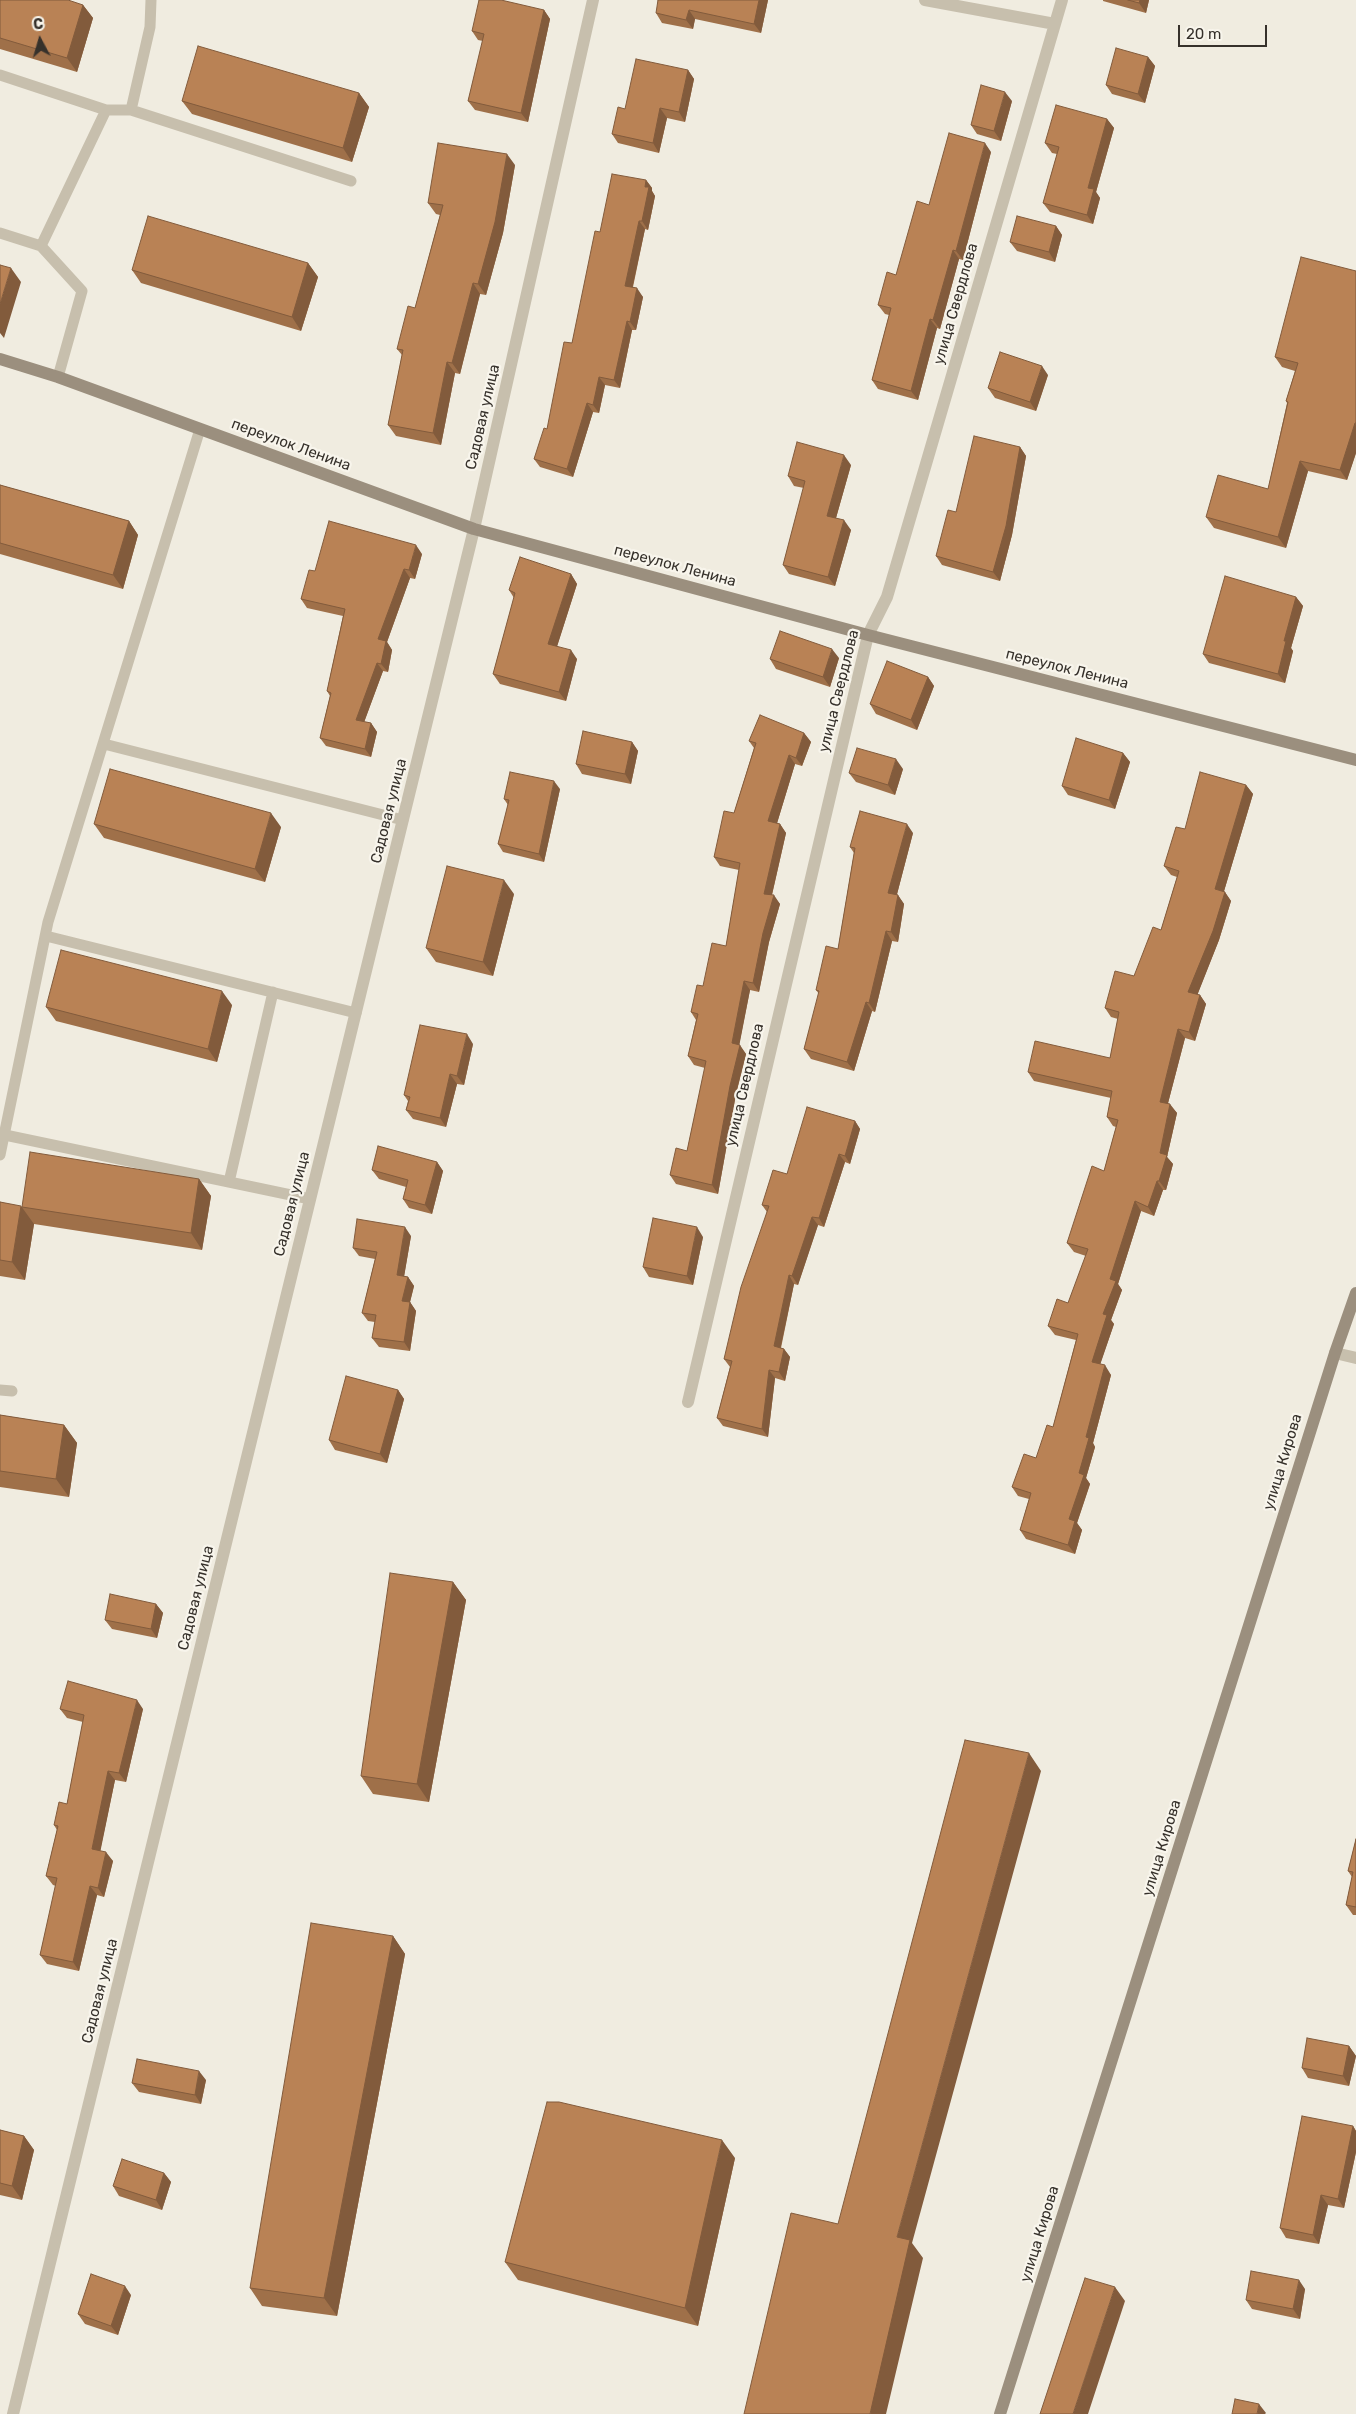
<!DOCTYPE html>
<html>
<head>
<meta charset="utf-8">
<style>
	body { margin:0 }
	#map { position:relative; width:1356px; height:2414px; overflow:hidden; background:#f0ece0; font-family:Rubik,sans-serif }
	canvas { display:block }
	.north { position:absolute; left:15px; top:15px; width:50px; height:50px; -webkit-text-stroke:4px #f8f5ec; paint-order:stroke; rotate:354deg; font-size:14px; font-weight:700; line-height:20px; text-align:center; color:#36312b }
	.north::after { content:''; display:block; margin:auto; width:18px; height:22px; background:#36312b; clip-path:polygon(50% 0,100% 100%,50% 72%,0 100%) }
	.scale { position:absolute; left:1178px; top:25px; width:89px; height:22px; box-sizing:border-box; border:2px solid #36312b; border-top:0; padding-left:6px; font-size:15px; line-height:18px; white-space:nowrap; color:#36312b; -webkit-text-stroke:4px #f8f5ec; paint-order:stroke }
</style>
</head>
<body>
<div id="map">
<canvas width="1356" height="2414"></canvas>
<div class="north">С</div>
<div class="scale">20 m</div>
</div>
<script>
const c = document.querySelector('canvas').getContext('2d');
c.lineJoin = 'round';
const shape = rows => new Path2D(rows.map(r => 'M' + r).join(''));
function stroke(path, color, width, dash) { c.strokeStyle = color; c.lineWidth = width; c.lineCap = dash ? 'butt' : 'round'; c.setLineDash(dash || []); c.stroke(path); }
function fillPath(path, color) { c.fillStyle = color; c.fill(path, 'evenodd'); }
function write(font, color, halo, rows, align = 'center') {
  c.font = font + ' Rubik,sans-serif'; c.lineWidth = 4.5; c.setLineDash([]); c.textBaseline = 'middle'; c.strokeStyle = halo; c.fillStyle = color; for (const [text, x, y, turn = 0] of rows) {
    c.save(); c.translate(x, y); c.rotate((+turn || 0) * Math.PI / 180); c.textAlign = isNaN(turn) ? turn : align; if (halo) c.strokeText(text, 0, 0); c.fillText(text, 0, 0); c.restore();
  }
}
stroke(shape([
	[0,75,106,110],
	[131,110,351,181],
	[0,233,41,246],
	[58,377,82,291,41,246,106,110,131,110,150,27,151,0],
	[104,744,403,820],
	[46,936,356,1013],
	[5,1135,310,1199],
	[0,1155,48,922,200,429],
	[229,1182,273,992],
	[0,1390,12,1391]
]), '#c7bfad', 11);
stroke(shape([
	[925,0,1055,24],
	[1335,1353,1356,1358],
	[688,1402,868,635,887,597,1062,0],
	[13,2414,474,529,593,0]
]), '#c7bfad', 12);
stroke(shape([
	[0,359,58,377,474,529,868,635,1356,760],
	[1000,2414,1335,1353,1356,1293]
]), '#9b8f7e', 12);
fillPath(shape([
	[0,0,83,5,93,18,77,72,0,49],
	[768,0,761,33,695,19,693,29,662,23,656,13],
	[1103,0,1149,0,1146,13,1103,1],
	[544,10,550,19,528,122,475,110,468,101,483,41,478,40,472,31],
	[1148,57,1155,66,1145,103,1112,94,1106,85],
	[688,70,694,79,685,122,667,118,659,153,618,143,612,134,625,109],
	[359,93,369,107,352,162,192,114,182,101],
	[1012,101,1001,141,977,134,971,125],
	[1107,119,1114,128,1096,192,1100,198,1093,224,1050,212,1043,203,1057,154,1052,153,1045,143],
	[991,152,963,260,959,259,940,329,937,328,918,400,878,389,872,380,889,315,885,314,878,305,896,275,929,205],
	[515,165,503,233,486,295,480,294,460,374,455,373,441,445,396,436,388,425,402,355,397,349,415,308,440,215,436,214,428,203],
	[646,180,652,188,652,191,655,196,648,230,645,229,633,287,643,297,636,330,632,330,620,388,605,385,599,413,593,412,573,477,540,467,534,459,547,429,572,343,600,232],
	[1056,226,1062,235,1055,262,1017,251,1010,242],
	[308,263,318,277,301,331,141,283,132,270],
	[1356,271,1356,453,1347,480,1308,471,1286,548,1214,528,1206,517,1268,489,1287,403,1286,401,1295,371,1282,367,1275,357],
	[1048,375,1036,411,995,398,988,388],
	[1020,447,1026,456,1012,535,1000,581,942,565,936,556,956,512],
	[851,465,836,518,851,530,835,586,789,574,783,565,804,488,794,486,788,476],
	[0,485,129,521,138,535,123,589,0,554],
	[422,554,415,579,410,578,387,642,392,650,388,672,383,671,364,722,371,723,377,732,371,757,326,746,320,738,330,696,327,691,343,616,307,608,301,599,315,571],
	[571,574,577,584,557,646,577,659,566,701,500,684,493,674,514,598,509,590],
	[1296,597,1303,606,1291,648,1293,651,1285,683,1209,663,1203,654],
	[839,658,830,687,776,669,770,659],
	[928,677,934,686,917,730,876,714,870,704],
	[804,733,811,742,802,766,795,764,777,823,780,824,786,833,772,895,780,904,769,942,759,992,750,990,739,1045,746,1054,736,1094,718,1194,676,1184,670,1175,687,1151,705,1068,694,1065,688,1056,696,1020,691,1012,703,986,726,946,739,870,720,866,714,857,734,813,754,748,749,741],
	[632,742,638,751,631,784,582,774,576,764],
	[1123,753,1130,762,1115,809,1068,795,1062,786],
	[903,769,895,795,856,782,849,773],
	[1246,785,1253,794,1224,891,1231,901,1219,940,1197,995,1200,995,1206,1004,1195,1041,1185,1038,1168,1103,1177,1113,1167,1157,1173,1164,1166,1190,1163,1190,1154,1216,1141,1211,1118,1284,1122,1290,1111,1320,1114,1324,1100,1364,1111,1375,1093,1443,1095,1447,1086,1478,1090,1484,1077,1523,1082,1530,1075,1554,1026,1539,1020,1530,1029,1499,1018,1496,1012,1487,1036,1458,1053,1427,1076,1340,1055,1335,1048,1326,1068,1303,1086,1256,1074,1252,1067,1243,1104,1171,1116,1127,1113,1126,1107,1117,1111,1098,1034,1081,1028,1072,1110,1058,1118,1019,1111,1017,1105,1008,1134,976,1161,930,1177,877,1171,875,1164,866,1185,829],
	[560,789,544,862,503,852,498,844,508,805,504,799],
	[94,824,281,827,265,882,104,838],
	[913,833,897,894,904,904,898,942,892,941,875,1012,872,1011,854,1071,811,1059,804,1049,819,994,816,990,838,949,854,853,850,847],
	[514,894,493,976,436,962,426,948],
	[232,1005,217,1062,56,1021,46,1007],
	[473,1044,464,1085,457,1084,446,1127,413,1119,406,1110,408,1101,404,1095],
	[855,1121,860,1129,850,1164,845,1162,824,1227,818,1225,798,1285,794,1284,781,1348,784,1349,790,1357,785,1381,775,1378,768,1437,723,1426,717,1418,730,1367,724,1359,767,1212,762,1205,787,1174],
	[437,1162,443,1171,432,1214,409,1208,403,1199,406,1187,379,1179,372,1170],
	[199,1179,211,1196,202,1250,34,1224,25,1280,0,1276,0,1202,22,1207],
	[411,1236,404,1276,408,1277,414,1286,410,1302,416,1311,410,1351,379,1347,372,1338,375,1322,368,1321,362,1313,375,1259,359,1256,353,1248],
	[703,1237,693,1285,649,1277,643,1267],
	[398,1390,404,1399,387,1463,335,1450,329,1440],
	[0,1415,64,1425,77,1443,69,1497,0,1487],
	[453,1582,466,1600,429,1802,373,1794,361,1776],
	[156,1604,163,1613,157,1638,112,1629,105,1620],
	[60,1709,143,1709,126,1782,115,1780,100,1851,113,1861,104,1897,97,1895,79,1971,47,1964,40,1955,56,1886,53,1885,46,1876,57,1830,54,1825,67,1804,83,1722,67,1718],
	[1356,1839,1356,1915,1353,1915,1346,1905,1352,1877,1348,1871],
	[393,1936,405,1954,337,2316,262,2306,250,2288],
	[1349,2046,1356,2056,1349,2086,1308,2078,1302,2068],
	[206,2080,201,2104,139,2092,132,2083],
	[1353,2126,1356,2131,1356,2152,1344,2208,1328,2205,1319,2244,1286,2238,1280,2228],
	[0,2130,24,2136,34,2150,22,2200,0,2195],
	[735,2158,698,2326,518,2280,505,2262],
	[164,2173,171,2182,162,2210,119,2196,113,2186],
	[1305,2289,1300,2319,1252,2309,1246,2300],
	[131,2295,118,2335,85,2324,78,2314]
]), '#9f7049');
fillPath(shape([
	[759,0,768,0,761,33,754,24],
	[1140,0,1149,0,1146,13,1139,3],
	[83,5,93,18,77,72,67,58],
	[544,10,550,19,528,122,521,113],
	[689,10,695,19,693,29,686,20],
	[1148,57,1155,66,1145,103,1138,94],
	[688,70,694,79,685,122,679,112],
	[1005,92,1012,101,1001,141,994,131],
	[359,93,369,107,352,162,343,148],
	[660,108,667,118,659,153,653,143],
	[1107,119,1114,128,1096,192,1100,198,1093,224,1087,215,1088,188],
	[985,143,991,152,963,260,956,251],
	[507,154,515,165,503,233,486,295,478,284],
	[646,180,652,188,652,191,655,196,648,230,642,221,645,187],
	[639,221,645,229,631,294,625,286],
	[1056,226,1062,235,1055,262,1049,252],
	[953,250,959,259,940,329,933,320],
	[308,263,318,277,301,331,292,317],
	[11,268,21,282,4,338,0,333,0,304],
	[473,283,480,294,460,374,452,363],
	[637,288,643,297,636,330,630,322],
	[930,319,937,328,918,400,911,391],
	[627,321,632,330,620,388,614,380],
	[447,362,455,373,441,445,433,433],
	[1042,366,1048,375,1036,411,1030,402],
	[599,377,605,385,599,413,593,405],
	[587,403,593,412,573,477,567,469],
	[1355,423,1356,425,1356,453,1347,480,1340,470],
	[1020,447,1026,456,1012,535,1000,581,993,572],
	[844,455,851,465,834,525,827,516],
	[1300,461,1308,471,1286,548,1278,537],
	[844,520,851,530,835,586,828,577],
	[129,521,138,535,123,589,113,575],
	[416,545,422,554,415,579,409,570],
	[404,569,410,578,387,642,392,650,388,672,381,664,378,639],
	[571,574,577,584,555,653,548,644],
	[1296,597,1303,606,1291,648,1293,651,1285,683,1278,674,1284,641],
	[832,649,839,658,830,687,823,677],
	[571,650,577,659,566,701,559,692],
	[377,663,383,671,362,728,356,720],
	[928,677,934,686,917,730,911,720],
	[371,723,377,732,371,757,365,749],
	[804,733,811,742,802,766,796,758],
	[632,742,638,751,631,784,625,774],
	[1123,753,1130,762,1115,809,1109,800],
	[789,755,795,764,775,830,768,821],
	[896,759,903,769,895,795,888,785],
	[554,781,560,789,544,862,539,854],
	[1246,785,1253,794,1222,898,1215,889],
	[271,813,281,827,265,882,255,869],
	[780,824,786,833,770,903,764,894],
	[907,824,913,833,895,902,888,893],
	[504,880,514,894,493,976,483,962],
	[1225,892,1231,901,1219,940,1195,1001,1188,992],
	[774,895,780,904,769,942,759,992,753,983,763,933],
	[898,895,904,904,898,942,891,932],
	[886,931,892,941,875,1012,869,1003],
	[744,981,750,990,738,1052,740,1045,746,1054,736,1094,718,1194,712,1185,732,1043],
	[222,991,232,1005,217,1062,208,1049],
	[1200,995,1206,1004,1195,1041,1189,1032],
	[866,1002,872,1011,854,1071,847,1062],
	[1178,1029,1185,1038,1166,1111,1160,1102],
	[467,1034,473,1044,464,1085,457,1076],
	[450,1074,457,1084,446,1127,440,1118],
	[1170,1104,1177,1113,1167,1157,1173,1164,1166,1190,1159,1181,1160,1153],
	[855,1121,860,1129,850,1164,845,1156],
	[839,1154,845,1162,824,1227,819,1218],
	[437,1162,443,1171,432,1214,425,1205],
	[199,1179,211,1196,202,1250,191,1233],
	[1157,1181,1163,1190,1154,1216,1148,1207],
	[1135,1201,1141,1211,1118,1284,1122,1290,1111,1320,1114,1324,1098,1371,1092,1362,1110,1279],
	[21,1206,34,1224,25,1280,12,1262],
	[812,1217,818,1225,798,1285,792,1276],
	[405,1227,411,1236,403,1283,397,1275],
	[697,1227,703,1237,693,1285,687,1276],
	[789,1275,794,1284,779,1355,774,1346],
	[408,1277,414,1286,410,1302,416,1311,410,1351,404,1342,402,1301],
	[784,1349,790,1357,785,1381,779,1372],
	[1105,1365,1111,1375,1093,1443,1095,1447,1086,1478,1090,1484,1077,1523,1082,1530,1075,1554,1068,1545,1069,1519,1086,1437],
	[769,1370,775,1378,768,1437,762,1429],
	[398,1390,404,1399,387,1463,380,1454],
	[64,1425,77,1443,69,1497,56,1479],
	[453,1582,466,1600,429,1802,417,1784],
	[156,1604,163,1613,157,1638,151,1629],
	[137,1700,143,1709,126,1782,119,1773],
	[1029,1753,1041,1771,912,2243,923,2258,886,2414,870,2414,897,2237],
	[108,1771,115,1780,99,1858,92,1849],
	[106,1852,113,1861,104,1897,98,1888],
	[90,1886,97,1895,79,1971,73,1962],
	[393,1936,405,1954,337,2316,324,2298],
	[1349,2046,1356,2056,1349,2086,1343,2076],
	[199,2071,206,2080,201,2104,195,2095],
	[1353,2126,1356,2131,1356,2152,1344,2208,1338,2199],
	[24,2136,34,2150,22,2200,12,2186],
	[722,2140,735,2158,698,2326,685,2308],
	[164,2173,171,2182,162,2210,156,2200],
	[1321,2195,1328,2205,1319,2244,1313,2235],
	[1299,2280,1305,2289,1300,2319,1293,2309],
	[125,2286,131,2295,118,2335,111,2326],
	[1115,2287,1125,2301,1088,2414,1073,2414],
	[1259,2404,1266,2413,1265,2414,1257,2414]
]), '#825b3c');
const building = shape([
	[0,0,68,0,83,5,67,58,0,38,0,0],
	[479,0,501,0,544,10,521,113,468,101,484,34,472,31,479,0],
	[658,0,759,0,754,24,689,10,686,20,656,13,658,0],
	[1128,0,1140,0,1139,3,1128,0],
	[198,46,359,93,343,148,182,101,198,46],
	[1116,48,1148,57,1138,94,1106,85,1116,48],
	[636,59,688,70,679,112,660,108,653,143,612,134,618,107,625,109,636,59],
	[981,85,1005,92,994,131,971,125,981,85],
	[1056,105,1107,119,1088,188,1094,189,1087,215,1043,203,1059,147,1045,143,1056,105],
	[949,133,985,143,956,251,953,250,933,320,930,319,911,391,872,380,891,308,878,305,887,272,896,275,917,201,929,205,949,133],
	[438,143,507,154,495,222,478,284,473,283,452,363,447,362,433,433,388,425,403,350,397,349,408,306,415,308,443,205,428,203,438,143],
	[612,174,646,180,645,187,649,187,642,221,639,221,625,286,637,288,630,322,627,321,614,380,599,377,593,405,587,403,567,469,534,459,544,428,547,429,564,342,572,343,595,231,600,232,612,174],
	[148,216,308,263,292,317,132,270,148,216],
	[1017,216,1056,226,1049,252,1010,242,1017,216],
	[1301,257,1356,271,1356,423,1355,423,1340,470,1300,461,1278,537,1206,517,1218,475,1268,489,1288,402,1286,401,1298,363,1275,357,1301,257],
	[0,265,11,268,0,304,0,265],
	[1000,352,1042,366,1030,402,988,388,1000,352],
	[974,436,1020,447,1006,526,993,572,936,556,948,510,956,512,974,436],
	[797,442,844,455,827,516,844,520,828,577,783,565,805,481,788,476,797,442],
	[0,485,129,521,113,575,0,543,0,485],
	[329,521,416,545,409,570,404,569,378,639,386,641,381,664,377,663,356,720,371,723,365,749,320,738,331,693,327,691,345,609,301,599,309,570,315,571,329,521],
	[520,557,571,574,548,644,571,650,559,692,493,674,515,593,509,590,520,557],
	[1225,576,1296,597,1284,641,1286,641,1278,674,1203,654,1225,576],
	[780,631,832,649,823,677,770,659,780,631],
	[887,661,928,677,911,720,870,704,887,661],
	[760,715,804,733,796,758,789,755,768,821,780,824,764,894,774,895,763,933,753,983,744,981,732,1043,740,1045,730,1086,712,1185,670,1175,676,1148,687,1151,706,1061,688,1056,698,1014,691,1012,697,985,703,986,712,943,726,946,740,863,714,857,724,811,734,813,756,743,749,741,760,715],
	[583,731,632,742,625,774,576,764,583,731],
	[1076,738,1123,753,1109,800,1062,786,1076,738],
	[857,748,896,759,888,785,849,773,857,748],
	[110,769,271,813,255,869,94,824,110,769],
	[510,772,554,781,539,854,498,844,509,800,504,799,510,772],
	[1200,772,1246,785,1215,889,1225,892,1213,931,1188,992,1200,995,1189,1032,1178,1029,1160,1102,1170,1104,1160,1153,1167,1155,1159,1181,1157,1181,1148,1207,1135,1201,1110,1279,1116,1281,1103,1314,1107,1315,1092,1362,1105,1365,1086,1437,1089,1438,1079,1473,1084,1475,1069,1519,1075,1521,1068,1545,1020,1530,1031,1493,1012,1487,1024,1454,1036,1458,1047,1425,1053,1427,1078,1334,1048,1326,1057,1299,1068,1303,1088,1249,1067,1243,1092,1166,1104,1171,1118,1120,1107,1117,1112,1091,1028,1072,1035,1041,1110,1058,1119,1012,1105,1008,1115,971,1134,976,1153,927,1161,930,1179,871,1164,866,1176,827,1185,829,1200,772],
	[860,811,907,824,888,893,898,895,891,932,886,931,869,1003,866,1002,847,1062,804,1049,819,991,816,990,826,946,838,949,855,848,850,847,860,811],
	[447,866,504,880,483,962,426,948,447,866],
	[61,950,222,991,208,1049,46,1007,61,950],
	[420,1025,467,1034,457,1076,450,1074,440,1118,406,1110,410,1097,404,1095,420,1025],
	[807,1107,855,1121,845,1156,839,1154,819,1218,812,1217,792,1276,789,1275,774,1346,784,1349,779,1372,769,1370,762,1429,717,1418,732,1361,724,1359,741,1287,769,1206,762,1205,773,1170,787,1174,807,1107],
	[378,1146,437,1162,425,1205,403,1199,408,1180,372,1170,378,1146],
	[30,1152,199,1179,191,1233,22,1207,30,1152],
	[0,1202,21,1206,12,1262,0,1260,0,1202],
	[653,1218,697,1227,687,1276,643,1267,653,1218],
	[357,1219,405,1227,397,1275,408,1277,402,1301,410,1302,404,1342,372,1338,376,1315,362,1313,377,1252,353,1248,357,1219],
	[346,1376,398,1390,380,1454,329,1440,346,1376],
	[0,1415,64,1425,56,1479,0,1471,0,1415],
	[390,1573,453,1582,417,1784,361,1776,390,1573],
	[110,1594,156,1604,151,1629,105,1620,110,1594],
	[68,1681,137,1700,119,1773,108,1771,92,1849,106,1852,98,1888,90,1886,73,1962,40,1955,57,1878,46,1876,58,1826,54,1825,59,1802,67,1804,84,1715,60,1709,68,1681],
	[965,1740,1029,1753,897,2237,910,2240,870,2414,744,2414,791,2213,838,2224,965,1740],
	[1356,1839,1356,1907,1346,1905,1353,1872,1348,1871,1356,1839],
	[311,1923,393,1936,324,2298,250,2288,311,1923],
	[1307,2038,1349,2046,1343,2076,1302,2068,1307,2038],
	[137,2059,199,2071,195,2095,132,2083,137,2059],
	[547,2102,559,2102,722,2140,685,2308,505,2262,547,2102],
	[1302,2116,1353,2126,1338,2199,1321,2195,1313,2235,1280,2228,1302,2116],
	[0,2130,24,2136,12,2186,0,2183,0,2130],
	[122,2159,164,2173,156,2200,113,2186,122,2159],
	[1251,2271,1299,2280,1293,2309,1246,2300,1251,2271],
	[91,2274,125,2286,111,2326,78,2314,91,2274],
	[1085,2278,1115,2287,1073,2414,1040,2414,1085,2278],
	[1235,2399,1259,2404,1257,2414,1232,2414,1235,2399]
]);
fillPath(building, '#b98255');
stroke(building, '#825b3c', 1);
write('15px', '#36312b', '#f8f5ec', [
	["улица Свердлова",956,304,-74],
	["Садовая улица",483,417,-77],
	["переулок Ленина",291,445,20],
	["переулок Ленина",675,566,15],
	["переулок Ленина",1067,669,14],
	["улица Свердлова",839,691,-76],
	["Садовая улица",389,811,-76],
	["улица Свердлова",745,1085,-77],
	["Садовая улица",292,1204,-76],
	["улица Кирова",1283,1462,-73],
	["Садовая улица",196,1598,-76],
	["улица Кирова",1162,1848,-73],
	["Садовая улица",100,1991,-76],
	["улица Кирова",1040,2234,-73]
]);
</script>
</body>
</html>
